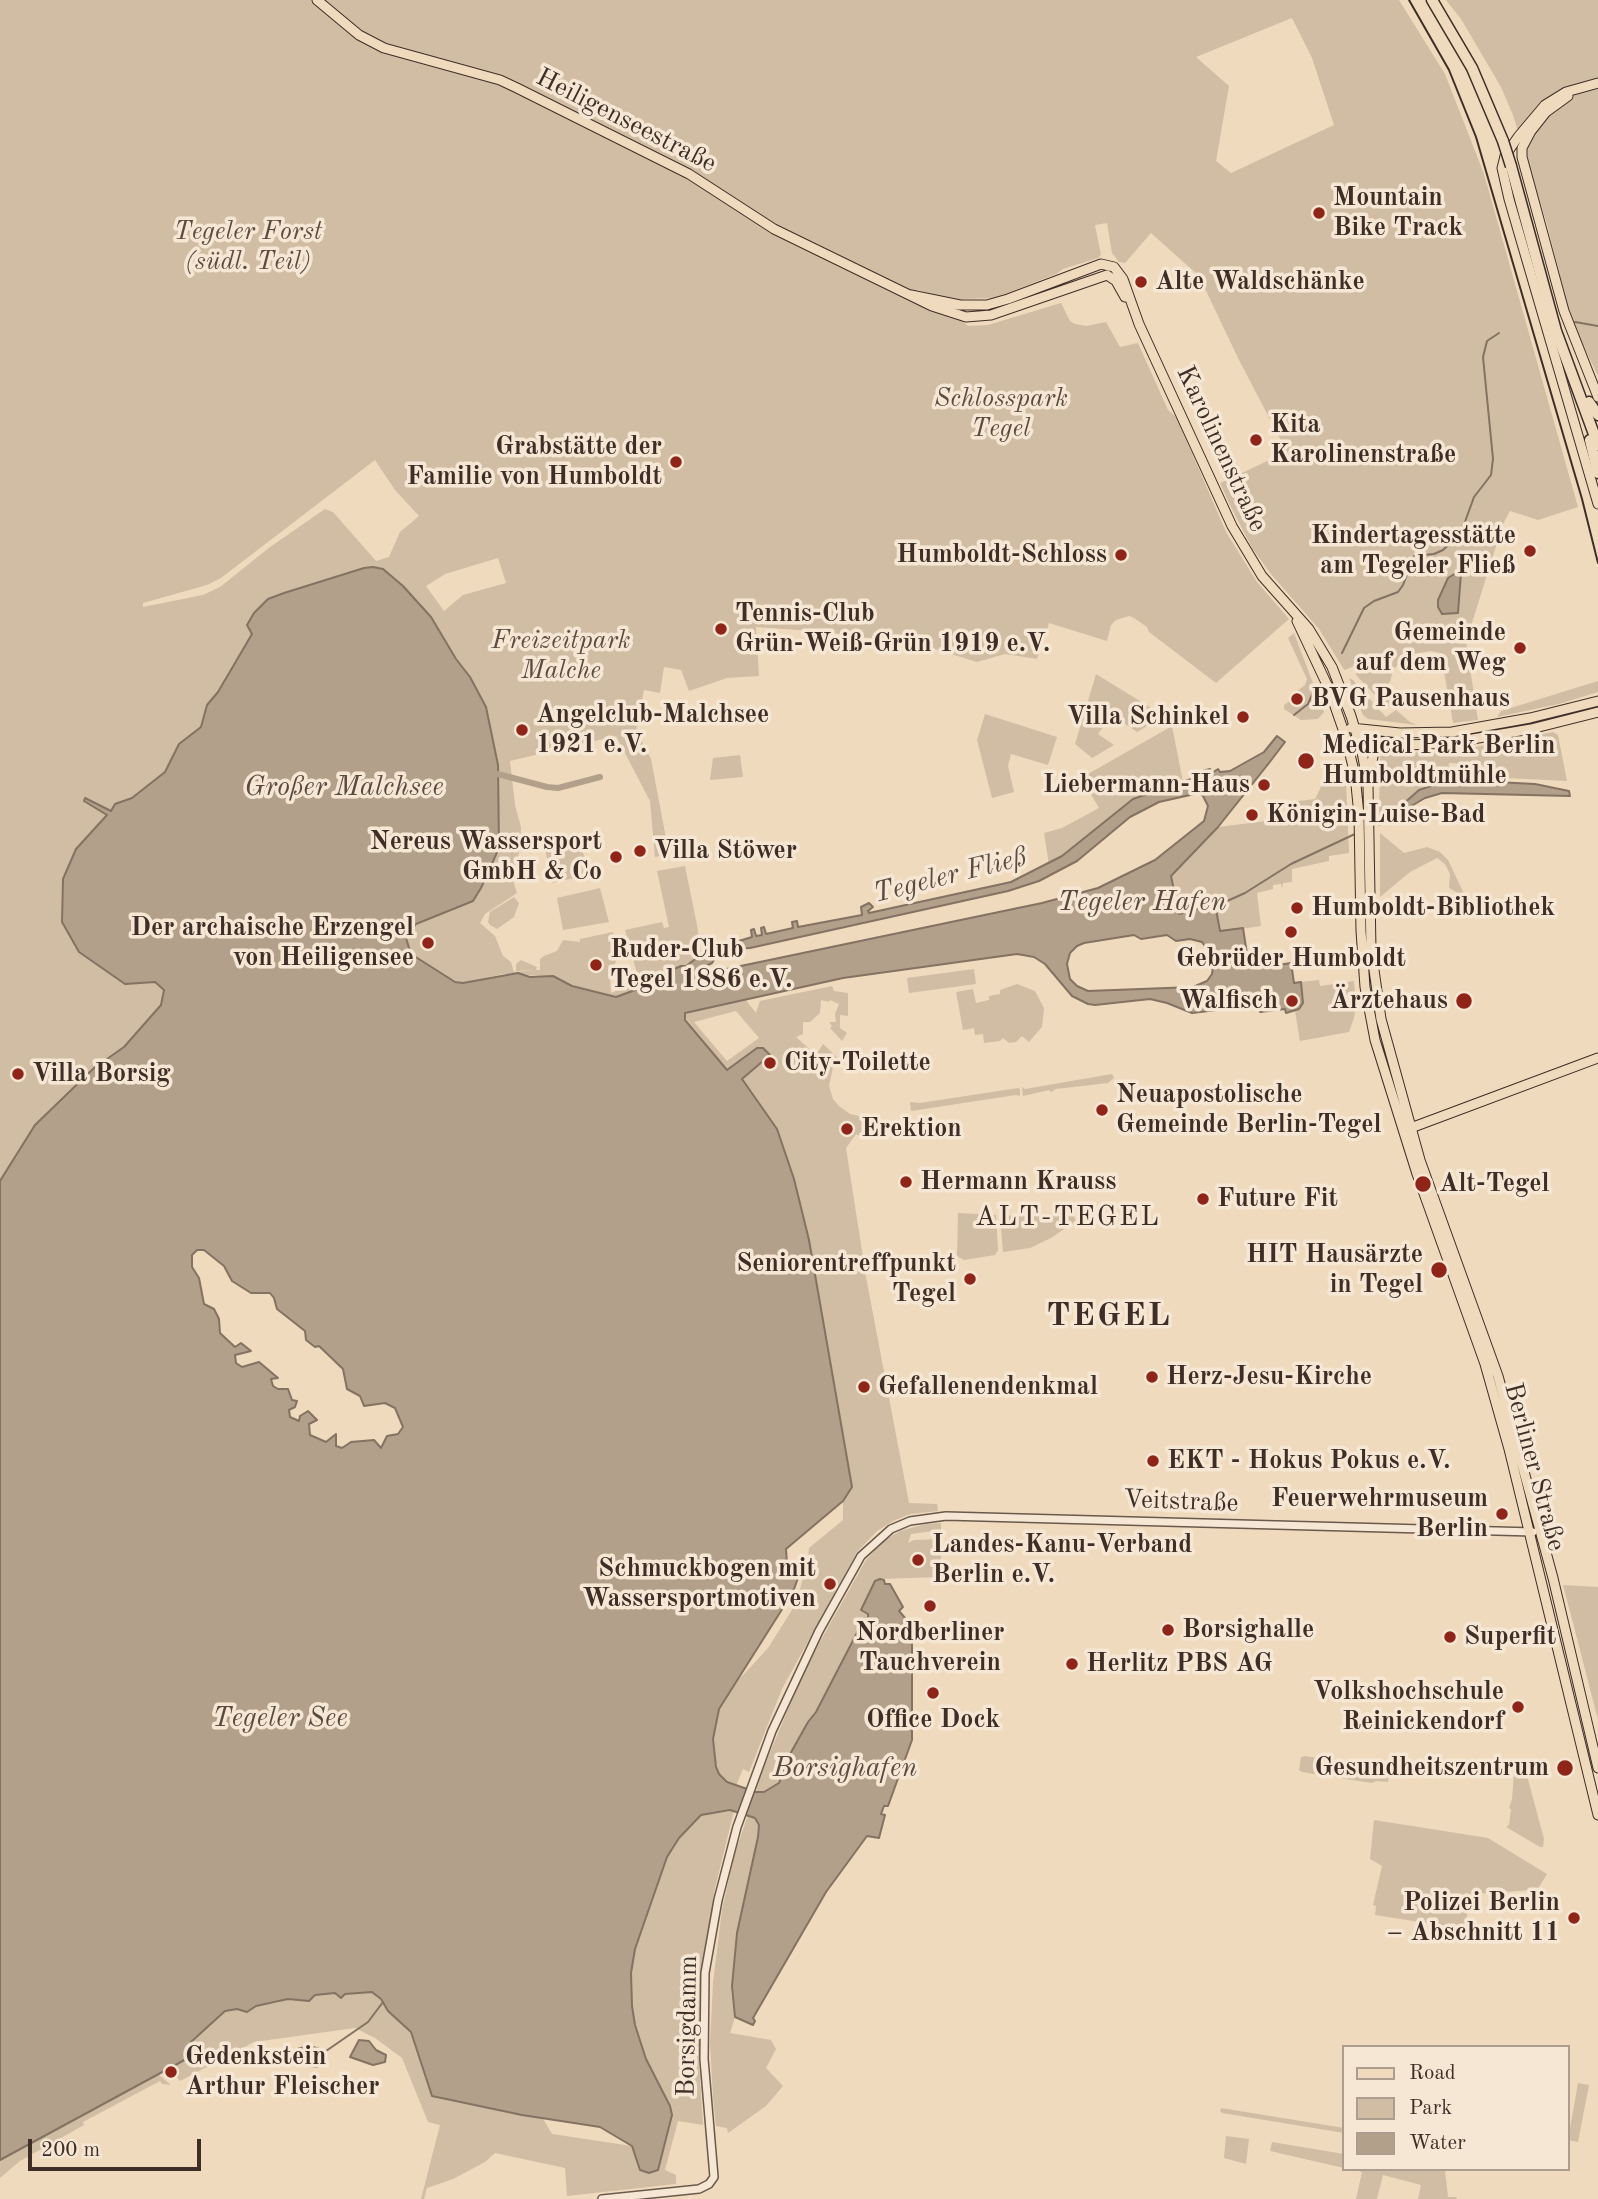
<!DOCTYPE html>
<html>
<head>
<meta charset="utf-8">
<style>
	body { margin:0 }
	#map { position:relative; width:1598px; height:2199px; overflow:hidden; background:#efdabd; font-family:"Old Standard TT",serif }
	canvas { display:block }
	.legend { position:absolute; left:1342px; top:2045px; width:228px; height:126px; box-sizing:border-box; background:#f5e7d4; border:2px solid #ac9d8f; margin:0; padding:9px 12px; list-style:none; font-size:21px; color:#3e2e27 }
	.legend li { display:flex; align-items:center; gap:14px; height:35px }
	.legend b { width:35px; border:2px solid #ac9d8f }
	.scale { position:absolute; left:28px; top:2139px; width:173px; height:32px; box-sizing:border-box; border:4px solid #3e2e27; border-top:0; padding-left:9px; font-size:21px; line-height:24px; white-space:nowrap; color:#3e2e27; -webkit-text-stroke:5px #f5e7d4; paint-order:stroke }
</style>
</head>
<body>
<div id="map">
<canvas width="1598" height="2199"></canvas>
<ul class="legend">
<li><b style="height:9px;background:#efdabd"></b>Road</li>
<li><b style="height:19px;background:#d1bda4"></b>Park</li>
<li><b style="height:19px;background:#b3a08a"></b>Water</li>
</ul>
<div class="scale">200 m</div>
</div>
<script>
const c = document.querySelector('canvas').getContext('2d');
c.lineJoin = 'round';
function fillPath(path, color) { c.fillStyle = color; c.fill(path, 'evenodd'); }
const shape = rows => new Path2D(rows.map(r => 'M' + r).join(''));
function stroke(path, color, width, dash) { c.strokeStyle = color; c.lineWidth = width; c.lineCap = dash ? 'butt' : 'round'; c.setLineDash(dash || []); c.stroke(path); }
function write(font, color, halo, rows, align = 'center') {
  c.font = font + ' "Old Standard TT",serif'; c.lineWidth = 7; c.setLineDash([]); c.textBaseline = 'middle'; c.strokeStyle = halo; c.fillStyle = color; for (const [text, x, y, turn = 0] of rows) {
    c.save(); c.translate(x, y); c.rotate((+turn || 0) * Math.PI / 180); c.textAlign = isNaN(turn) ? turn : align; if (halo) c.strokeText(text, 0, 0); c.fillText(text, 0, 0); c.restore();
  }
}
fillPath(shape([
	[0,0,1399,0,1445,74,1484,174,1578,507,1538,520,1510,511,1503,524,1466,642,1478,720,1453,723,1443,666,1444,654,1431,651,1407,655,1393,670,1390,682,1384,688,1388,692,1385,695,1393,703,1387,708,1356,675,1357,670,1354,666,1345,670,1343,668,1319,629,1270,573,1252,548,1229,503,1220,483,1287,452,1238,358,1199,276,1151,233,1125,263,1119,262,1112,253,1107,223,1095,225,1101,255,1098,258,1063,269,1056,274,995,298,964,299,958,302,918,290,912,302,938,313,958,318,968,326,988,325,1061,303,1070,321,1075,324,1086,326,1106,322,1120,347,1138,343,1168,410,1177,418,1226,532,1257,582,1289,619,1216,683,1149,632,1147,627,1134,618,1129,616,1116,620,1111,625,1107,641,1049,623,1037,659,1005,654,977,662,925,646,826,632,756,627,759,676,727,678,689,691,681,670,664,667,660,693,644,690,636,731,651,759,669,854,655,857,650,801,616,736,510,761,515,805,521,827,520,849,512,878,517,893,485,914,480,923,495,936,503,956,511,962,514,972,534,970,516,971,516,964,521,960,537,967,536,970,540,970,540,959,544,956,557,951,563,940,580,942,580,939,613,932,619,951,610,979,611,993,639,981,625,930,662,922,664,928,669,927,657,871,685,866,697,925,701,955,687,966,681,966,656,977,646,986,616,997,572,986,553,976,503,974,463,983,455,982,411,954,406,938,416,924,473,901,499,849,498,765,470,677,456,659,431,617,403,586,364,568,268,599,249,621,247,625,253,634,218,692,207,705,201,727,179,744,165,772,132,798,124,800,111,811,86,798,85,802,107,815,76,849,125,984,155,982,165,990,161,1005,124,1047,94,1068,35,1125,0,1181],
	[1292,18,1312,58,1334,125,1231,173,1216,161,1229,86,1196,57],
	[375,460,395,490,419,516,400,532,389,557,376,561,333,512,325,509,270,547,220,587,203,595,143,607,143,603,207,585,221,578],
	[498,558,506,583,463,595,444,611,426,586,445,574],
	[1460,574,1458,613,1442,614,1438,600,1441,592,1448,578],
	[1446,0,1598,0,1598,376,1572,322,1546,221,1513,115,1501,87,1461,19],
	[1294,633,1324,712,1318,719,1301,720,1284,709,1284,705,1291,700,1296,705,1300,701,1301,698,1297,691,1305,685,1307,679,1288,638],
	[1096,674,1164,716,1137,732,1112,715,1098,734,1114,745,1092,758,1075,744],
	[1349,678,1353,680,1386,717,1396,710,1410,722,1417,725,1368,719,1363,715],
	[1598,681,1598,692,1559,704,1497,717,1501,711],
	[985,714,1057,737,1048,765,1011,754,1008,766,1014,792,992,798,977,740],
	[1172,726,1183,782,1133,799,1075,847,1049,865,1044,833,1062,828,1099,808,1081,778],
	[1553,732,1558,735,1567,781,1483,777,1483,765,1449,763,1447,783,1431,785,1419,790,1401,806,1379,819,1380,755,1384,751,1433,753,1455,751],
	[740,755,743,777,710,780,713,758],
	[1342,763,1346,781,1349,853,1329,856,1329,861,1292,869,1292,882,1283,883,1282,888,1281,884,1273,885,1273,889,1257,893,1261,926,1220,932,1214,904,1178,914,1171,876,1218,827,1275,820,1284,823,1293,814,1292,802,1315,799,1326,777,1333,777],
	[1380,833,1404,853,1427,847,1440,852,1448,860,1467,900,1459,898,1456,892,1449,888,1450,874,1445,864,1437,858,1410,872,1380,897],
	[581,842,588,875,552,883,545,848],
	[600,888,609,922,563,930,557,898],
	[514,897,519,903,514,917,497,929,490,925,488,922,490,912],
	[974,969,976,984,909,993,907,978],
	[1319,980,1320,986,1354,981,1356,1004,1354,1018,1349,1032,1300,1041,1295,1011,1303,1003,1301,982],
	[1017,984,1035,991,1044,1008,1042,1027,1029,1042,1022,1036,1016,1042,1009,1043,1003,1038,1000,1041,984,1043,983,1034,975,1035,974,1028,963,1030,956,992,973,989,976,1003,989,1000,989,996,1000,994,1000,990],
	[832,986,834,991,848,993,848,1016,840,1015,840,1028,847,1033,842,1041,830,1028,832,1026,829,1022,836,1022,835,1014,839,1004,830,1000,829,1002,821,1000,820,1013,810,1022,803,1022,803,1034,796,1037,816,1055,823,1044,838,1058,830,1062,833,1067,829,1086,833,1099,839,1106,850,1114,859,1116,869,1114,875,1118,865,1135,862,1137,856,1134,846,1148,866,1277,909,1503,937,1504,938,1511,911,1514,895,1520,877,1531,857,1552,782,1689,749,1772,743,1769,736,1786,727,1782,719,1774,716,1767,713,1739,719,1709,732,1687,768,1648,797,1602,805,1569,812,1562,808,1558,809,1548,843,1520,843,1501,852,1487,809,1240,794,1179,777,1129,742,1079,770,1055,757,1048,727,1070,684,1016,688,1011,745,999,756,1013,760,1001],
	[736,1011,759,1038,727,1061,694,1022],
	[1112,1074,1114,1078,1108,1083,1056,1089,1051,1092,1049,1090,1023,1096,1022,1087,1025,1089],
	[1018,1088,1020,1089,1020,1096,1016,1095,911,1111,910,1102,920,1103],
	[958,1213,996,1215,998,1250,995,1255,964,1260,957,1256],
	[1073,1214,1076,1221,1051,1238,1030,1248,1003,1252,1000,1216],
	[941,1523,941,1530,911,1534,908,1543,914,1540,941,1539,941,1577,880,1579,875,1581,861,1610,868,1614,868,1619,860,1627,816,1712,808,1722,789,1756,779,1783,764,1792,756,1792,760,1776,797,1688,818,1645,866,1560,882,1542,900,1531,926,1524],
	[1563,1585,1598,1587,1598,1720,1573,1623],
	[1305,1756,1383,1768,1383,1771,1389,1772,1388,1782,1376,1781,1372,1783,1302,1772,1299,1770,1301,1757],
	[1526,1772,1544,1839,1543,1847,1540,1847,1506,1827,1509,1825,1511,1809,1509,1808,1512,1799,1514,1773],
	[734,1811,715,1888,702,1977,699,2063,703,2125,678,2121,665,2170,676,2175,676,2184,567,2196,565,2168,495,2153,485,2162,453,2179,427,2188,424,2199,421,2199,440,2125,428,2122,402,2058,375,2038,355,2028,254,2042,180,2081,169,2068,190,2057,191,2042,225,2011,276,2003,288,1999,309,2001,315,1995,372,1992,381,1999,388,2011,411,2032,432,2096,542,2117,552,2134,632,2146,640,2170,658,2170,672,2113,646,2059,635,2025,632,2006,631,1973,635,1949,667,1857,679,1838,701,1815],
	[748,1815,755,1818,759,1825,758,1837,737,1933,732,1986,735,2017,730,2033,771,2040,776,2049,766,2068,783,2086,766,2106,728,2133,727,2128,716,2126,713,2098,710,2043,713,1982,722,1910,734,1856],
	[1374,1820,1488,1838,1547,1874,1539,1887,1533,1890,1475,1894,1469,1902,1465,1929,1375,1915,1376,1906,1373,1905,1382,1866,1370,1859],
	[158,2074,171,2085,162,2084,160,2081,83,2122,84,2125,20,2161,0,2178,0,2160],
	[1578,2083,1589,2085,1578,2142,1568,2140],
	[1221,2108,1344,2128,1344,2133,1222,2113,1220,2111],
	[1226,2136,1249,2139,1246,2164,1224,2158],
	[1272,2142,1344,2154,1344,2168,1270,2151],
	[1352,2169,1445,2171,1448,2197,1456,2197,1457,2199,1418,2199,1421,2185,1383,2175,1377,2199,1356,2199,1362,2172]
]), '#d1bda4');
const water = shape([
	[373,567,383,569,403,586,431,617,456,659,470,677,486,707,498,765,499,848,481,888,473,901,416,924,406,938,411,954,455,982,463,983,518,973,530,977,553,976,572,986,616,997,646,986,656,977,681,966,686,966,706,951,752,937,751,930,754,929,756,936,762,935,761,928,764,927,766,934,793,928,792,922,797,921,798,927,862,915,861,907,869,903,873,907,868,911,869,913,1011,882,1062,856,1133,799,1194,778,1194,773,1210,769,1212,773,1218,769,1220,772,1230,771,1264,752,1277,736,1285,742,1269,763,1218,827,1171,876,1179,914,1215,904,1220,931,1243,928,1247,954,1263,952,1266,967,1291,963,1294,983,1301,982,1303,1003,1299,1009,1286,1013,1285,1009,1260,1012,1258,1005,1192,1013,1167,1003,1150,999,1095,1005,1088,1004,1072,996,1045,964,1034,957,1017,954,843,978,685,1013,685,1020,727,1070,757,1048,763,1048,770,1055,742,1079,777,1129,794,1179,809,1240,852,1487,843,1501,786,1549,787,1563,797,1571,798,1578,793,1592,719,1709,713,1739,716,1767,719,1774,727,1782,756,1792,764,1792,779,1783,789,1756,808,1722,816,1712,860,1627,868,1619,868,1614,861,1610,875,1581,880,1579,884,1580,885,1584,890,1584,903,1607,899,1611,912,1626,912,1740,888,1806,884,1806,881,1814,885,1815,879,1838,867,1836,826,1892,753,2018,755,2021,753,2025,735,2017,732,1986,737,1933,758,1837,759,1825,755,1818,730,1810,701,1815,679,1838,667,1857,635,1949,631,1973,632,2006,635,2025,646,2059,670,2106,672,2115,658,2170,649,2173,640,2170,632,2146,600,2127,522,2115,432,2096,411,2032,388,2011,381,1999,372,1992,345,1994,341,1998,335,1993,315,1995,309,2001,288,1999,256,2006,247,2012,237,2009,225,2011,191,2042,190,2057,0,2160,0,1181,35,1125,94,1068,124,1047,161,1005,164,990,155,982,125,984,79,952,62,922,63,879,76,849,107,815,84,801,85,798,111,811,115,804,132,798,165,772,179,744,201,727,207,705,218,692,252,634,247,625,254,613,268,599,284,593,364,568,373,567],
	[1199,793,1203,796,1208,806,1204,821,1155,860,1098,888,1042,903,712,972,701,976,697,971,712,963,716,957,735,949,750,948,1008,891,1039,881,1077,861,1130,817,1159,802,1199,793],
	[1134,935,1141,939,1167,935,1176,941,1190,939,1202,942,1214,960,1212,974,1207,981,1193,987,1088,991,1077,986,1070,979,1067,964,1070,953,1077,946,1084,943,1134,935],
	[197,1250,204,1250,224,1266,232,1281,251,1293,270,1293,274,1298,277,1309,305,1331,306,1340,315,1347,319,1346,343,1369,347,1389,360,1396,364,1406,385,1403,395,1408,403,1427,398,1434,387,1436,381,1448,374,1440,351,1442,342,1448,336,1446,336,1434,326,1442,310,1435,309,1424,317,1420,308,1411,300,1416,299,1421,290,1417,289,1410,295,1407,297,1401,292,1400,288,1389,278,1389,273,1386,271,1379,278,1378,259,1362,242,1367,236,1363,235,1355,251,1351,241,1343,235,1347,220,1333,219,1319,214,1309,204,1304,199,1278,192,1267,192,1255,197,1250],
	[1456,573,1461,573,1458,613,1442,614,1438,607,1438,600,1448,578,1456,573],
	[1476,781,1535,784,1569,791,1570,796,1442,793,1425,798,1379,825,1379,819,1401,806,1419,790,1437,784,1474,784,1476,781],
	[359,2040,369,2041,376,2050,386,2055,385,2062,373,2065,350,2057,359,2040],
	[313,2047,326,2051,325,2060,317,2067,298,2065,288,2061,291,2053,299,2048,313,2047]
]);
fillPath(water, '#b3a08a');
stroke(water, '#847262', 2);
stroke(shape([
	[1575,322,1598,326],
	[1342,653,1364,608,1374,601,1398,592,1403,585,1414,556,1434,554,1443,550,1454,540,1462,530,1474,497,1491,475,1493,459,1483,357,1487,341,1499,333],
	[1294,715,1308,704,1314,690],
	[1371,826,1379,822],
	[1216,906,1245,893,1291,864,1357,833],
	[326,2051,368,2022,383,2002]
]), '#847262', 2);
stroke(shape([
	[498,774,547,787,558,788,600,777]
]), '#b3a08a', 6);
const minor = shape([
	[602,2199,699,2189,709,2184,714,2177,704,2059,705,1973,718,1900,737,1827,772,1731,819,1631,861,1556,891,1529,910,1521,946,1516,1533,1532]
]);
const major = shape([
	[317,0,359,35,384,48,500,80,517,88,689,174,774,229,932,306,966,317,991,315,1107,275,1116,281,1125,297],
	[1598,83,1566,92,1545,105,1518,137,1505,156,1502,168,1509,199,1598,504],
	[1568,96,1546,112,1531,131,1522,148,1522,157,1564,311,1598,397],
	[911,295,960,305,987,305,1008,299,1101,264,1114,267,1123,279,1139,324,1232,526,1262,576,1309,629,1332,667,1351,716,1362,752,1368,785,1371,949,1381,1019,1420,1160,1498,1376,1553,1578,1598,1768],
	[1297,621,1329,689,1346,738,1355,775,1359,815,1361,931,1365,987,1375,1040,1417,1174,1485,1364,1509,1449,1598,1815],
	[1351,728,1400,733,1452,732,1530,718,1598,701],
	[1355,739,1409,745,1449,743,1531,729,1598,712],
	[1369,779,1374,751,1382,743],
	[1408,1129,1598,1058]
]);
const highway = shape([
	[1432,0,1472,68,1503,141],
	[1511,166,1556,331,1598,445],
	[1589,402,1598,415],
	[1590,440,1598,473]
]);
stroke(minor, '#6a594c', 10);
stroke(major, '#3e2e27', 11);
stroke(highway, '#3e2e27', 13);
stroke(minor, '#f5e7d4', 7);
stroke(major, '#efdabd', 9);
stroke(highway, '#efdabd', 10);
stroke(shape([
	[1409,0,1449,70,1476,137,1582,499,1598,563]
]), '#3e2e27', 2);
const highwayBridge = shape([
	[1503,141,1511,166]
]);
stroke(highwayBridge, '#3e2e27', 13, []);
stroke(highwayBridge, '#efdabd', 10);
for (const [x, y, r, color] of [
	[1319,213,7,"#8f2418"],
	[1141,282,7,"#8f2418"],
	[1256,440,7,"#8f2418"],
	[676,462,7,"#8f2418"],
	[1530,551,7,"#8f2418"],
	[1121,555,7,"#8f2418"],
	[721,629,7,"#8f2418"],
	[1520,648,7,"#8f2418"],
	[1297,699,7,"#8f2418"],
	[1243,717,7,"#8f2418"],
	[522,730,7,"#8f2418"],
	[1306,761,9,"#8f2418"],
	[1264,785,7,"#8f2418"],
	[1252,815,7,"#8f2418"],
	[640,851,7,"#8f2418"],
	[616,857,7,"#8f2418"],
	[1297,908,7,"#8f2418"],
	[1291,932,7,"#8f2418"],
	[428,943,7,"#8f2418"],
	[596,965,7,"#8f2418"],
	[1292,1001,7,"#8f2418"],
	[1464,1001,9,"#8f2418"],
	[770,1063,7,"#8f2418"],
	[18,1074,7,"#8f2418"],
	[1102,1110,7,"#8f2418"],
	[847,1129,7,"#8f2418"],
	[906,1182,7,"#8f2418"],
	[1423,1184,9,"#8f2418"],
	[1203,1199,7,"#8f2418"],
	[1439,1270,9,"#8f2418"],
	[970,1279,7,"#8f2418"],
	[1152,1377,7,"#8f2418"],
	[864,1387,7,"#8f2418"],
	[1153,1461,7,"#8f2418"],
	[1502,1514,7,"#8f2418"],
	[918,1560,7,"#8f2418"],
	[830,1584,7,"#8f2418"],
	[930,1606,7,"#8f2418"],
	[1168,1630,7,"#8f2418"],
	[1450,1637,7,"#8f2418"],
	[1072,1664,7,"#8f2418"],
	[933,1693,7,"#8f2418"],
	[1518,1707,7,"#8f2418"],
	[1565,1768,9,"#8f2418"],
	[1574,1918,7,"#8f2418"],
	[171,2072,7,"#8f2418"]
]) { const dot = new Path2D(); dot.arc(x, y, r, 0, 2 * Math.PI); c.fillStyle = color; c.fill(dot); stroke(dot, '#f5e7d4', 2.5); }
write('26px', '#3e2e27', '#f5e7d4', [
	["Heiligenseestraße",626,121,27],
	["Karolinenstraße",1221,449,65],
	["Berliner Straße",1534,1467,75],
	["Veitstraße",1181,1502,2],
	["Borsigdamm",688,2026,-89]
]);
write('bold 26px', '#3e2e27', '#f5e7d4', [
	["Mountain",1333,198],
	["Bike Track",1333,228],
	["Alte Waldschänke",1155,282],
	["Kita",1270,425],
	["Karolinenstraße",1270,455],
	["Grabstätte der",662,447,"right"],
	["Familie von Humboldt",662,477,"right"],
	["Kindertagesstätte",1516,536,"right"],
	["am Tegeler Fließ",1516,566,"right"],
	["Humboldt-Schloss",1107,555,"right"],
	["Tennis-Club",735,614],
	["Grün-Weiß-Grün 1919 e.V.",735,644],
	["Gemeinde",1506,633,"right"],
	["auf dem Weg",1506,663,"right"],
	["BVG Pausenhaus",1311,699],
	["Angelclub-Malchsee",536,715],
	["1921 e.V.",536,745],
	["Villa Schinkel",1229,717,"right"],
	["Medical Park Berlin",1322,746],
	["Humboldtmühle",1322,776],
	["Liebermann-Haus",1250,785,"right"],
	["Königin-Luise-Bad",1266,815],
	["Nereus Wassersport",602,842,"right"],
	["GmbH & Co",602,872,"right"],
	["Villa Stöwer",654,851],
	["Humboldt-Bibliothek",1311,908],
	["Der archaische Erzengel",414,928,"right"],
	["von Heiligensee",414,958,"right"],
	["Ruder-Club",610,950],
	["Tegel 1886 e.V.",610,980],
	["Gebrüder Humboldt",1291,959,"center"],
	["Walfisch",1278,1001,"right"],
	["Ärztehaus",1448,1001,"right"],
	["City-Toilette",784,1063],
	["Villa Borsig",32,1074],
	["Neuapostolische",1116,1095],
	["Gemeinde Berlin-Tegel",1116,1125],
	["Erektion",861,1129],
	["Hermann Krauss",920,1182],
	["Alt-Tegel",1439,1184],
	["Future Fit",1217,1199],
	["HIT Hausärzte",1423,1255,"right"],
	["in Tegel",1423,1285,"right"],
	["Seniorentreffpunkt",956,1264,"right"],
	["Tegel",956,1294,"right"],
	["Herz-Jesu-Kirche",1166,1377],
	["Gefallenendenkmal",878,1387],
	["EKT - Hokus Pokus e.V.",1167,1461],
	["Feuerwehrmuseum",1488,1499,"right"],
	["Berlin",1488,1529,"right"],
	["Landes-Kanu-Verband",932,1545],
	["Berlin e.V.",932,1575],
	["Schmuckbogen mit",816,1569,"right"],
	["Wassersportmotiven",816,1599,"right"],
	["Borsighalle",1182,1630],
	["Nordberliner",930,1633,"center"],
	["Tauchverein",930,1663,"center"],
	["Superfit",1464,1637],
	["Herlitz PBS AG",1086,1664],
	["Volkshochschule",1504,1692,"right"],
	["Reinickendorf",1504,1722,"right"],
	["Office Dock",933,1720,"center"],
	["Gesundheitszentrum",1549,1768,"right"],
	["Polizei Berlin",1560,1903,"right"],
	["– Abschnitt 11",1560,1933,"right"],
	["Gedenkstein",185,2057],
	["Arthur Fleischer",185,2087]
], 'left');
write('italic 26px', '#5b4b40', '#f5e7d4', [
	["Tegeler Forst",248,232],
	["(südl. Teil)",248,262],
	["Schlosspark",1001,399],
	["Tegel",1001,429],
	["Freizeitpark",561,641],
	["Malche",561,671]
]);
write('italic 28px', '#5b4a40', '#f5e7d4', [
	["Großer Malchsee",344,788],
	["Tegeler Fließ",950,876,-14],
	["Tegeler Hafen",1142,903],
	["Tegeler See",280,1719],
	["Borsighafen",845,1769]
]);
c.letterSpacing = '2px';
write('28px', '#3e2e27', '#f5e7d4', [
	["ALT-TEGEL",1068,1218]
]);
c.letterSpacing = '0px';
c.letterSpacing = '2px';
write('bold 33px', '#3e2e27', '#f5e7d4', [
	["TEGEL",1109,1316]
]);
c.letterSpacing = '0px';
</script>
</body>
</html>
